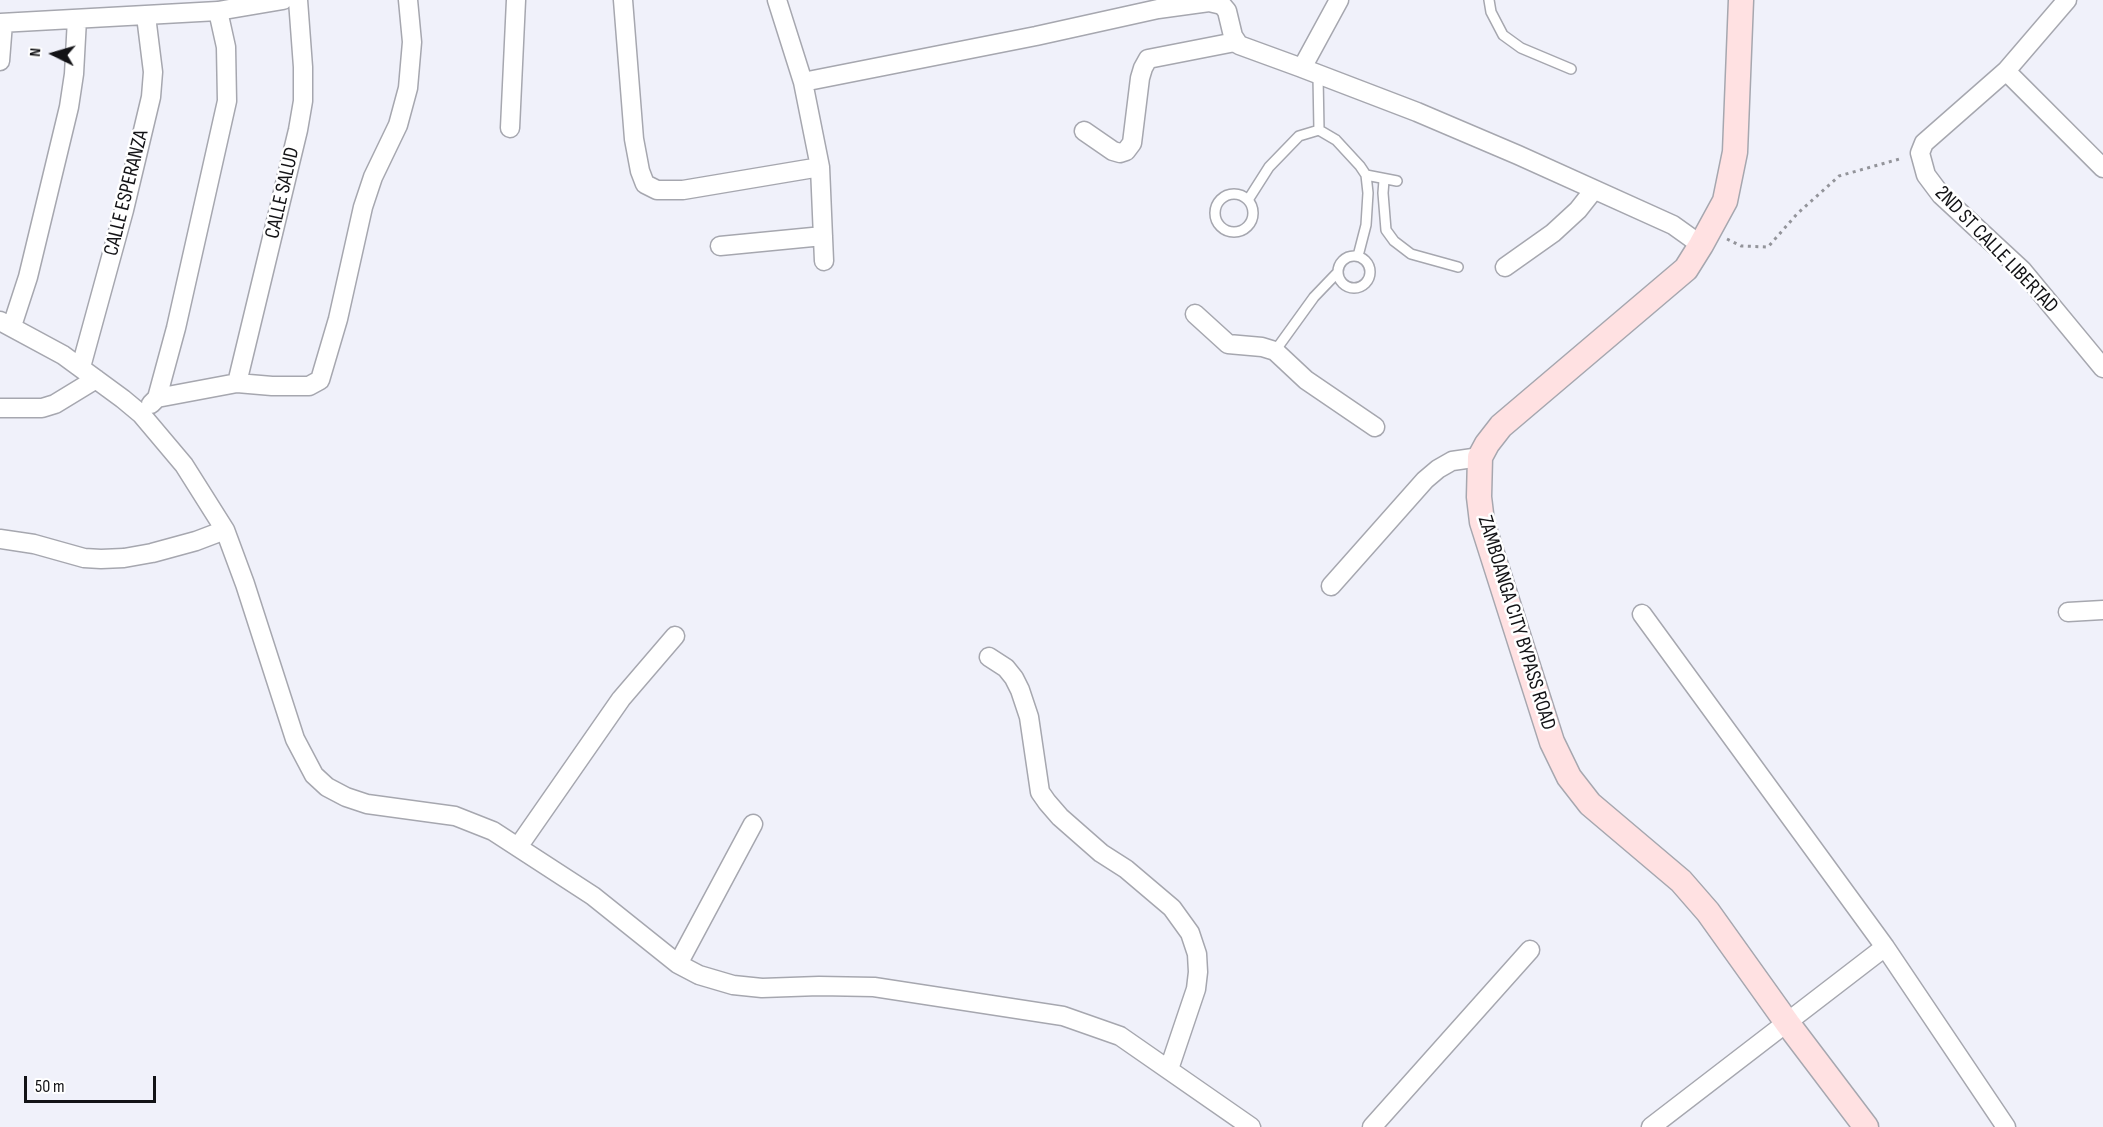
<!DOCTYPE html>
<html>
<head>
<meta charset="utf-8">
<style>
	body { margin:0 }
	#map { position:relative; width:2103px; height:1127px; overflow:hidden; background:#f0f1fa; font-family:"Sofia Sans Condensed",sans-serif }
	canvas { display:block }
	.north { position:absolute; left:24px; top:24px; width:60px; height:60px; -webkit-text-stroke:4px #fff; paint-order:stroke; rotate:275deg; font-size:16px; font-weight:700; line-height:24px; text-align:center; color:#131316 }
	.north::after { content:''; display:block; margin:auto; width:21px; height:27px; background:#131316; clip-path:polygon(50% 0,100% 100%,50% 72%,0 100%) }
	.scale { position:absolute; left:24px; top:1076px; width:132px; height:27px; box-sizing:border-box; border:3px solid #131316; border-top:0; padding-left:8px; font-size:18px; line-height:21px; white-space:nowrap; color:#131316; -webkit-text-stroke:4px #fff; paint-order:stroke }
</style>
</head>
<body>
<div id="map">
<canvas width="2103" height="1127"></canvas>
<div class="north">N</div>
<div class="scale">50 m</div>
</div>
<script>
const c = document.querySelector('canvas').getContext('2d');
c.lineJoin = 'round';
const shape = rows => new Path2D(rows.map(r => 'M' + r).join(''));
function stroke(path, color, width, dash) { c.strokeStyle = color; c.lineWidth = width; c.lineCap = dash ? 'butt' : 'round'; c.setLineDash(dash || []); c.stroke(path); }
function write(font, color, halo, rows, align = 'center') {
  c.font = font + ' "Sofia Sans Condensed",sans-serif'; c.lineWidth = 5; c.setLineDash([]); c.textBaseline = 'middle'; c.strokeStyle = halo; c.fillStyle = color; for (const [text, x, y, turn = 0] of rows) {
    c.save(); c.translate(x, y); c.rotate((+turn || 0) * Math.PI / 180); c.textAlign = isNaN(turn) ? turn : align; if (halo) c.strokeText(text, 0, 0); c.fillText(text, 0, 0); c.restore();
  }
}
const lane = shape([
	[1489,0,1491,12,1503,35,1521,48,1571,69],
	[1318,76,1319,130,1336,140,1360,166,1366,175,1368,193,1366,225,1358,256],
	[1366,175,1397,181],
	[1384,180,1383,193,1386,230,1394,241,1411,254,1458,267],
	'1215 213a19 19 0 1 1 38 0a19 19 0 1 1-38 0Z',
	[1248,200,1269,167,1299,136,1319,130],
	'1338 272a16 16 0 1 1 32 0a16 16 0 1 1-32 0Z',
	[1275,351,1314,297,1338,272]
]);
const street = shape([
	[623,0,634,139,640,171,645,184,657,190,683,190,820,167],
	[777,0,803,82,820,167,824,261],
	[1339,0,1302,68,1417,112,1518,155,1673,225,1701,245],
	[2067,0,2006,71,1924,143,1920,153,1926,175,1941,195,2022,270,2103,368],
	[0,23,218,11,283,0],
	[0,61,3,23],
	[2006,71,2103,168],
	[803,82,1036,36,1158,9,1209,2,1222,5,1227,11,1233,36,1239,45,1302,68],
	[510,128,516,0],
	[1084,131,1113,151,1120,153,1126,151,1132,143,1140,78,1143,68,1148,59,1235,42],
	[720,246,823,236],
	[1505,267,1553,233,1578,210,1593,191],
	[1195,314,1228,344,1262,347,1275,351,1306,380,1375,427],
	[0,321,63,355,123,399,141,414,184,465,225,530,245,584,295,739,314,775,327,787,346,797,367,804,455,816,493,831,593,896,678,964,699,975,733,985,762,988,819,986,874,987,1063,1016,1120,1036,1251,1127],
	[12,326,28,277,69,107,74,74,77,19],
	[81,367,124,210,151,97,153,72,146,16],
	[237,383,298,130,303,101,303,67,298,0],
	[157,398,237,383,272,386,309,386,320,380,338,319,363,207,373,177,398,125,408,88,412,42,408,0],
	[151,404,157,398,176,328,227,101,226,47,218,11],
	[0,408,42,408,55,404,96,379],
	[0,539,34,544,84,558,101,559,124,558,152,553,196,541,225,530],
	[1331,586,1425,480,1438,469,1452,461,1480,457],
	[2068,612,2103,610],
	[1642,614,1885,947],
	[989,657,1006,668,1014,678,1020,690,1029,717,1040,792,1047,802,1060,817,1101,853,1126,869,1172,908,1190,933,1197,954,1198,972,1196,989,1169,1069],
	[518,847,621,699,675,636],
	[678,964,753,824],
	[1372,1127,1530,950],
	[1651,1127,1885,947,2006,1127]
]);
const secondary = shape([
	[1741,0,1735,152,1725,201,1701,245,1686,269,1501,426,1487,444,1480,457,1479,497,1482,522,1552,742,1569,777,1590,804,1681,881,1708,912,1788,1024,1866,1127]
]);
stroke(lane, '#a6a7af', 12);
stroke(street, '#a6a7af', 21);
stroke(secondary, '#a6a7af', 27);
stroke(shape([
	[1727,239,1741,246,1768,247,1797,214,1839,176,1903,158]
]), '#93949a', 3, [3, 4.5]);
stroke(lane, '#fff', 9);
stroke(street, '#fff', 18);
stroke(secondary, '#ffe1e2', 24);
write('21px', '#131316', '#fff', [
	["CALLE ESPERANZA",127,193,-76],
	["CALLE SALUD",283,193,-77],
	["2ND ST CALLE LIBERTAD",1996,250,46],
	["ZAMBOANGA CITY BYPASS ROAD",1516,623,73]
]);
</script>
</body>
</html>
